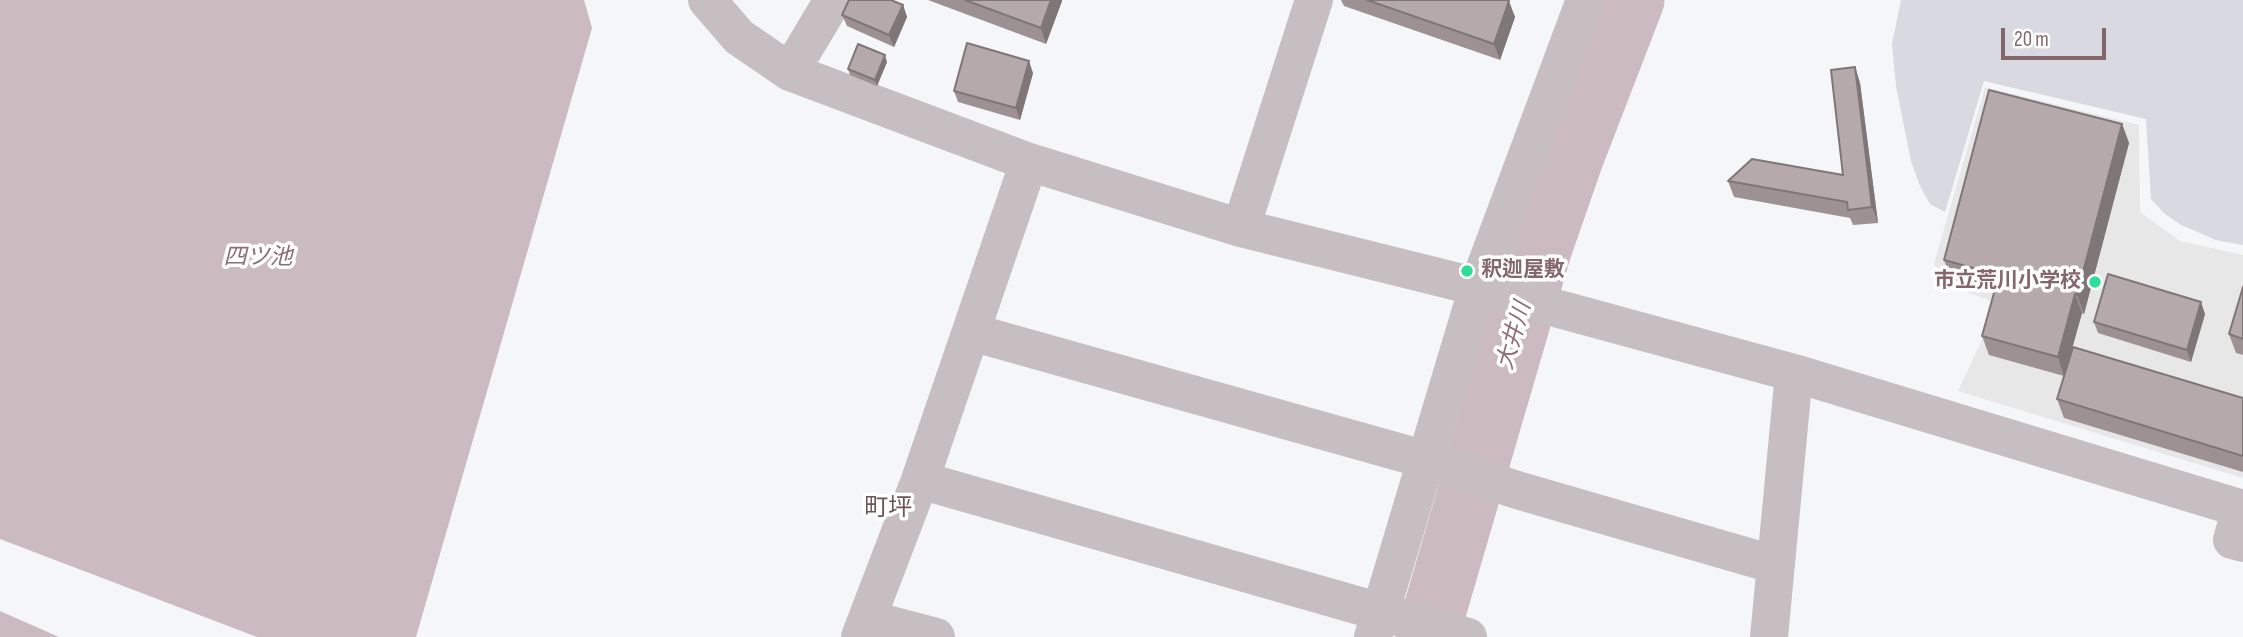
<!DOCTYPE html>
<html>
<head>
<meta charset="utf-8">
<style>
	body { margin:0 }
	#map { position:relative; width:2243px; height:637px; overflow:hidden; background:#f4f6f7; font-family:"Sofia Sans Condensed",sans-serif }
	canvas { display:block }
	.scale { position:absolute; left:2001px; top:28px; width:105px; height:32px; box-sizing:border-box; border:4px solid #84676c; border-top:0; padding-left:9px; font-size:21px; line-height:24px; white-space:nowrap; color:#84676c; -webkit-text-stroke:5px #fff; paint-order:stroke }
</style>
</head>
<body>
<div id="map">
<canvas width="2243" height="637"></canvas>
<div class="scale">20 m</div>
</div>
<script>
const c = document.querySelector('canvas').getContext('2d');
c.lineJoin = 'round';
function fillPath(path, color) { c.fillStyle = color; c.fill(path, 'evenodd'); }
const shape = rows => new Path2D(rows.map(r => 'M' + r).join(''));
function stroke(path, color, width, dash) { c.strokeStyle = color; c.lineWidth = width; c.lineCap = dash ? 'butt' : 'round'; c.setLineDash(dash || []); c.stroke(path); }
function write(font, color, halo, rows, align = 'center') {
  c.font = font + ' "Sofia Sans Condensed","Noto Sans JP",sans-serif'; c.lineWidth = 7; c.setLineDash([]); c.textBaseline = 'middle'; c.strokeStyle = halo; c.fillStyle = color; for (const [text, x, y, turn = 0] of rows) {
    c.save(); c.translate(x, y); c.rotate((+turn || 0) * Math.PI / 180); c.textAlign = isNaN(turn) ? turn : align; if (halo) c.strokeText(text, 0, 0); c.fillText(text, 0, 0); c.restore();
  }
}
fillPath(shape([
	[1985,87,2139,125,2140,212,2180,241,2243,255,2243,478,1958,391,1990,323,1996,303,1952,286,1934,264]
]), '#e7e7e8');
fillPath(shape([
	[1901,0,2243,0,2243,245,2216,240,2181,225,2165,214,2151,199,2146,119,1984,81,1945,212,1930,204,1920,186,1911,161,1896,86,1892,44]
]), '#d8d9e1');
fillPath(shape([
	[0,0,584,0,592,28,416,637,257,637,0,539],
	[0,611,59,637,0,637]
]), '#cbbbc1');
stroke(shape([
	[1427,637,1540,250,1572,158,1633,0]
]), '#cbbbc1', 63);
stroke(shape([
	[707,0,739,37,790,72,1029,162,1241,228,1478,287,1794,373,2243,509],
	[790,72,833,0],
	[1241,228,1314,0],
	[971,332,1427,460,1517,490,1776,565],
	[920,480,1468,637],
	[2241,508,2232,540,2243,543],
	[867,619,936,637],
	[860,637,920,480,1029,162],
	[1373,637,1478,287,1585,0],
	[1769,637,1794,373]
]), '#c6bec0', 38);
fillPath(shape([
	[928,0,1062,0,1062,1,1046,44],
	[1341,0,1507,0,1515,17,1500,60,1344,6],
	[903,5,907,17,894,47,847,26,842,15],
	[887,62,877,86,850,75,848,69],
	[1855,67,1860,83,1878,223,1853,225,1850,218,1734,197,1728,181,1843,175],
	[1033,73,1020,120,958,102,954,91],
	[2122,124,2129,143,2084,314,2082,313,2065,375,2243,398,2243,472,2064,418,2057,399,2064,376,1989,355,1982,336,1995,290,1951,279,1944,260],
	[2243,287,2243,355,2236,353,2229,334],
	[2205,314,2191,362,2098,333,2094,322]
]), '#9d9194');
fillPath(shape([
	[1051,0,1062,0,1062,1,1046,44,1041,28],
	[1509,1,1515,17,1500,60,1494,44],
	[903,5,907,17,894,47,889,35],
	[885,55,887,62,877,86,875,80],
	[1029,61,1033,73,1020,120,1016,108],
	[1855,67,1860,83,1878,223,1872,207],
	[2122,124,2129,143,2084,314,2077,295],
	[2075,294,2082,313,2064,376,2058,357],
	[2201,302,2205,314,2191,362,2187,350]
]), '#7f7678');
const building = shape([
	[849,0,891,0,903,5,889,35,842,15,849,0],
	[965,0,1051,0,1041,28,965,0],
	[1367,0,1507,0,1509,1,1494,44,1367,0],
	[967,43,1029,61,1016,108,954,91,967,43],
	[858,44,885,55,875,80,848,69,858,44],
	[1855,67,1872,207,1848,210,1847,202,1728,181,1752,159,1843,175,1831,70,1855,67],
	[1989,90,2122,124,2077,295,2075,294,2058,357,1982,336,1999,275,1944,260,1989,90],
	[2108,274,2201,302,2187,350,2094,322,2108,274],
	[2243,287,2243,339,2229,334,2243,287],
	[2073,347,2243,398,2243,456,2057,399,2073,347]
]);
fillPath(building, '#b6a9ac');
stroke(building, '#7f7678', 2);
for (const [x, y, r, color] of [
	[1467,271,7,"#2dde99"],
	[2095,282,7,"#2dde99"]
]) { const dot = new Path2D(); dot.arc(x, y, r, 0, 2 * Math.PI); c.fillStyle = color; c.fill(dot); stroke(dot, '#fff', 2.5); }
write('bold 21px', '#84676c', '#fff', [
	["釈迦屋敷",1481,271],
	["市立荒川小学校",2081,282,"right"]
], 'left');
write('italic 23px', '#8e6d78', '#fff', [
	["四ツ池",258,258],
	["大井川",1515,336,-74]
]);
write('24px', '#6a5558', '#fff', [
	["町坪",888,509]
]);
</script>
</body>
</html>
